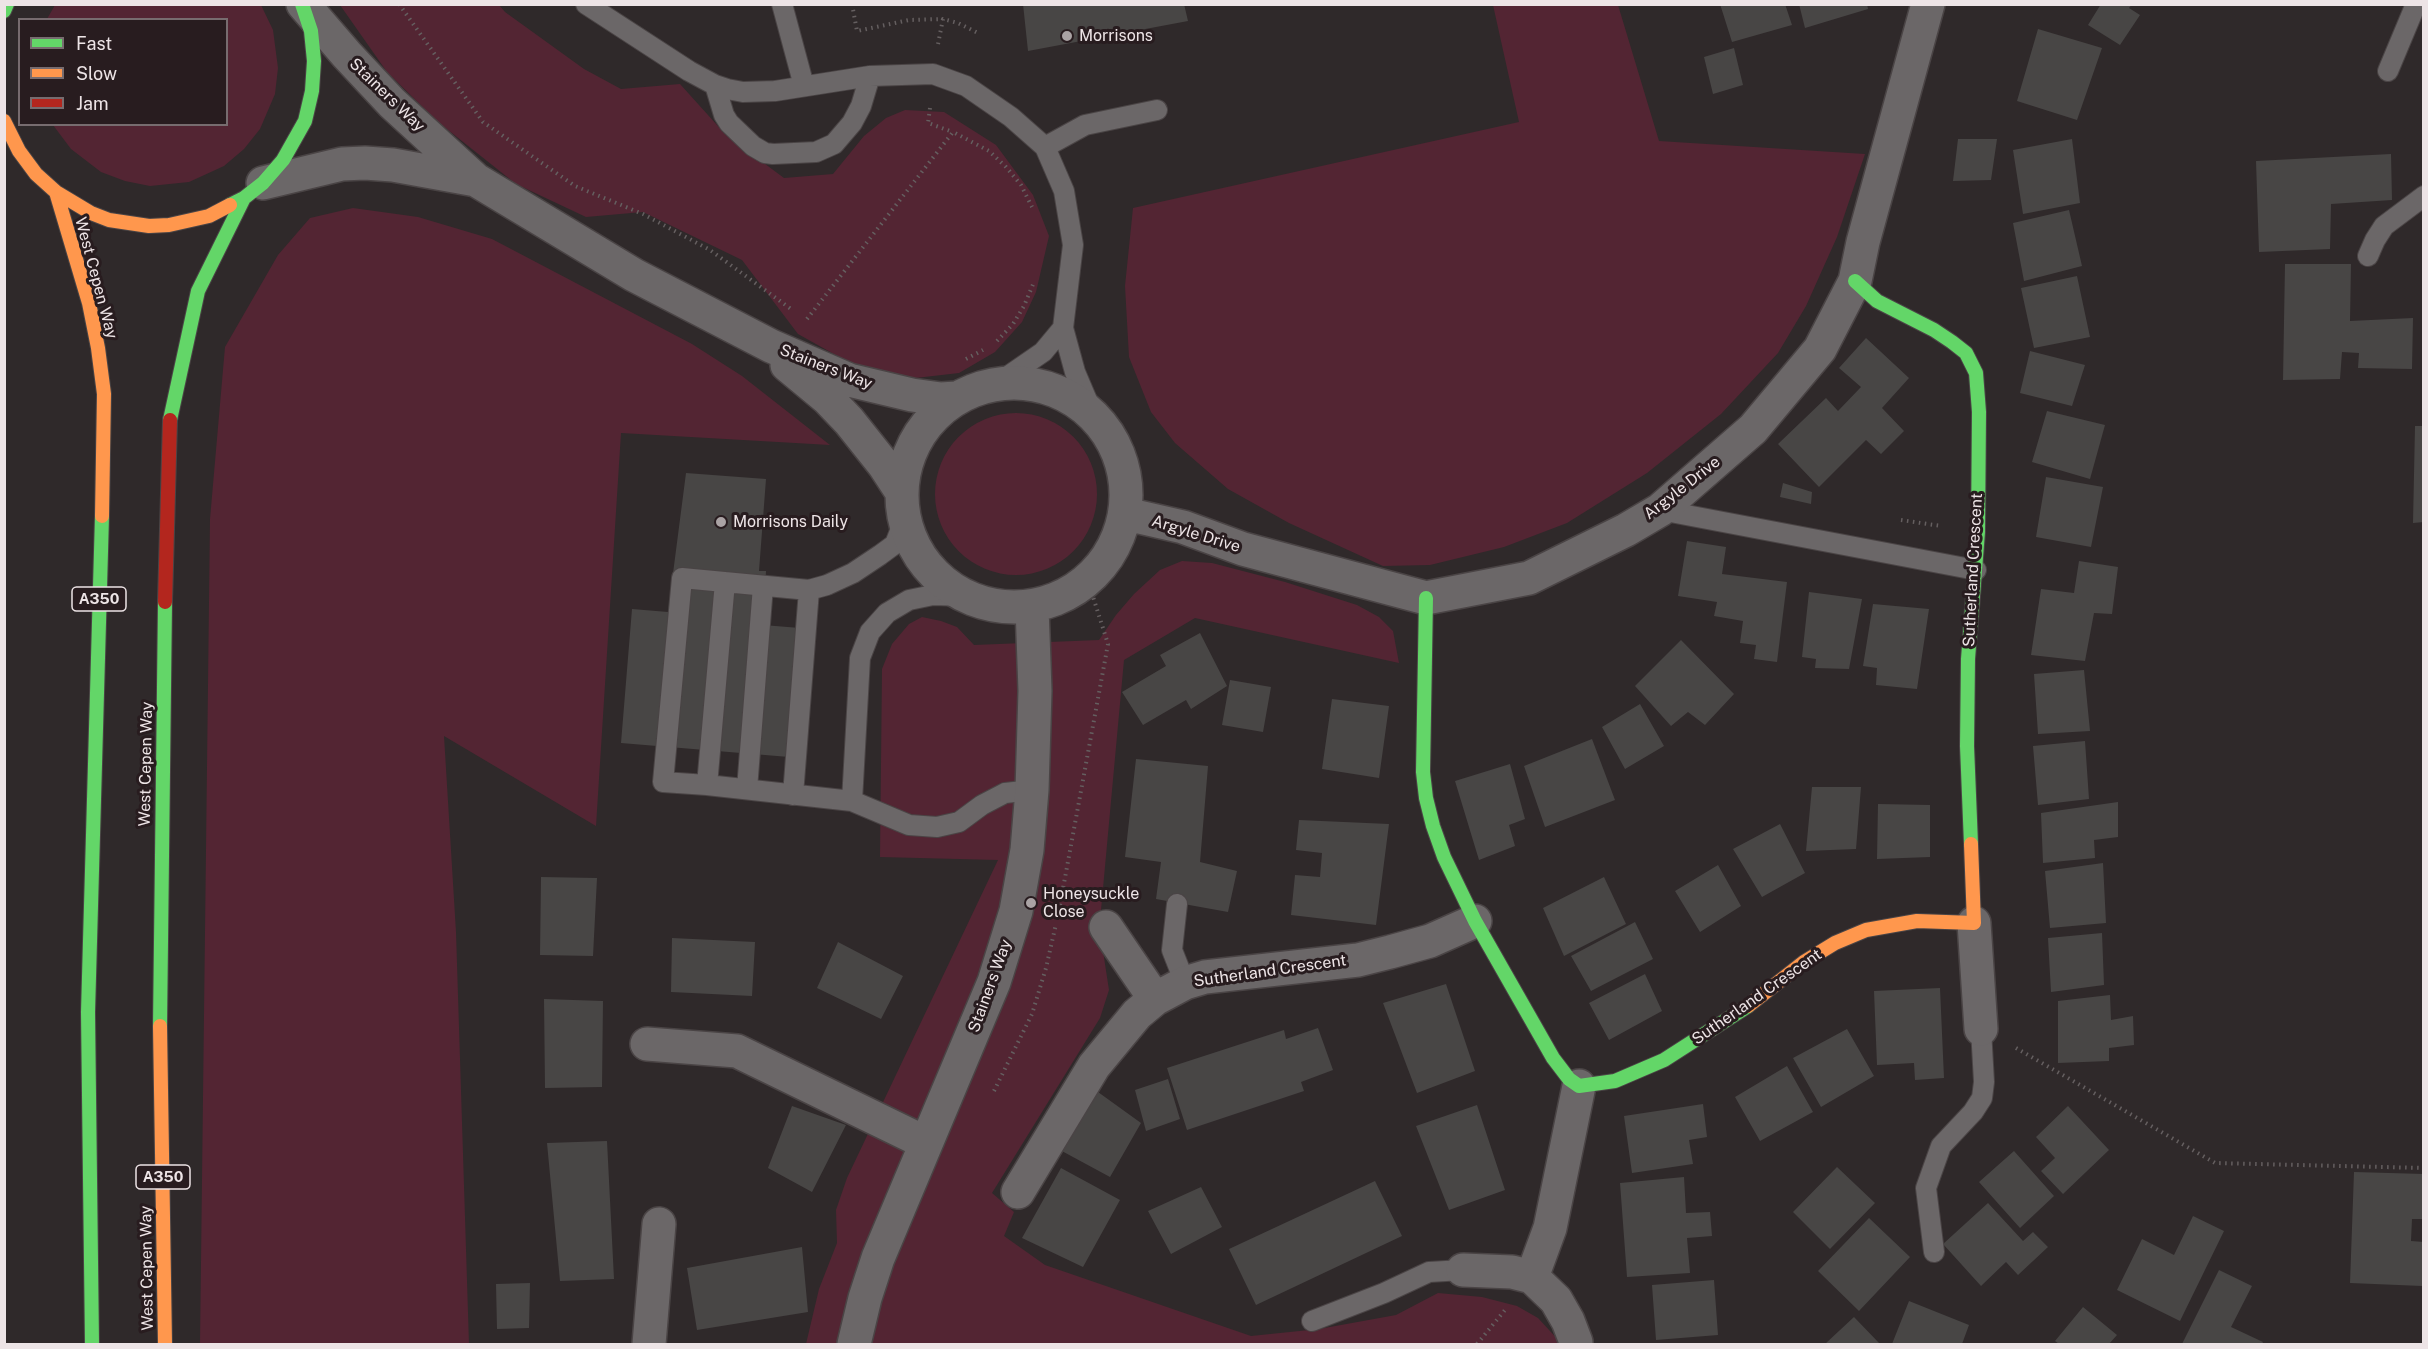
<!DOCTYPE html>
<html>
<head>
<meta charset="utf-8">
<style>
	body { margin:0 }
	#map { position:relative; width:2428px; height:1349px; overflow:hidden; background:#2f292a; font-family:"Public Sans",sans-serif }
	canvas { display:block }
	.frame { position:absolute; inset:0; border:6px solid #ede4e6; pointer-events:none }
	.legend { position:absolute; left:18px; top:18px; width:210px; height:108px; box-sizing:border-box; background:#281c1f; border:2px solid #776c6f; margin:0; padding:8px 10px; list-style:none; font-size:18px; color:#ede4e6 }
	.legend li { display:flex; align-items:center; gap:12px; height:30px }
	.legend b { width:30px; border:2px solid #776c6f }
</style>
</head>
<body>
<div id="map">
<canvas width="2428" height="1349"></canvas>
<div class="frame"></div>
<ul class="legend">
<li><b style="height:8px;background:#63d668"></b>Fast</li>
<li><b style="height:8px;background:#ff974d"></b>Slow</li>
<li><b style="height:8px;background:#b3261e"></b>Jam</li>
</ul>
</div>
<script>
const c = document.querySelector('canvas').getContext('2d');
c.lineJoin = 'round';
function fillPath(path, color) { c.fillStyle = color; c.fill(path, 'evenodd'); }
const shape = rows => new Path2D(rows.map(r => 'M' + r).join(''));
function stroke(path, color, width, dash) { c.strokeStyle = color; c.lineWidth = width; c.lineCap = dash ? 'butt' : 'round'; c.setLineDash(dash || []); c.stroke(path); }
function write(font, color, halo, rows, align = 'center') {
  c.font = font + ' "Public Sans",sans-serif'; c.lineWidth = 6; c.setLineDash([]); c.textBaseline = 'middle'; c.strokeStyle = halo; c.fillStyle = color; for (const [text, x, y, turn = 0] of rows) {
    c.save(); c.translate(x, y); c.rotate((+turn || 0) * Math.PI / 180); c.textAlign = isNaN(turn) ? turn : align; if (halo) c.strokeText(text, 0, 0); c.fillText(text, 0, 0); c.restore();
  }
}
fillPath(shape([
	[55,5,261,5,273,30,278,68,275,94,260,129,244,149,224,166,189,182,150,186,125,181,101,172,71,149,53,125,226,124,226,20,47,19],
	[340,5,499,5,505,12,584,69,621,89,680,84,726,135,784,178,833,174,864,136,886,118,905,110,944,112,996,145,1033,195,1049,236,1036,292,1022,322,995,352,959,373,907,379,850,363,798,334,742,260,643,212,586,217,516,184,438,122,387,72],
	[1493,5,1618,5,1659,141,1865,154,1837,237,1806,306,1778,353,1721,414,1647,473,1567,523,1504,547,1430,565,1383,566,1289,523,1228,489,1175,443,1151,412,1129,357,1125,286,1133,208,1519,122],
	[353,208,418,217,492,239,692,344,742,376,830,445,621,433,596,826,444,736,456,932,469,1344,200,1344,210,519,225,347,278,255,310,218],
	'935 494a81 81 0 1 1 162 0a81 81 0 1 1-162 0Z',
	[1182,561,1212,563,1285,582,1357,605,1379,617,1393,631,1399,663,1195,618,1124,660,1101,910,1103,951,1109,990,1100,1018,992,1193,1014,1212,1004,1236,1045,1265,1251,1336,1319,1329,1396,1315,1438,1293,1482,1297,1517,1306,1538,1318,1562,1344,806,1344,819,1289,837,1243,836,1210,847,1178,998,860,880,857,882,669,892,644,909,624,922,617,941,621,957,627,974,645,1099,640,1116,615,1134,594,1160,570]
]), '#532533');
fillPath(shape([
	[1023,4,1184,4,1188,21,1028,51],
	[1720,4,1785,4,1792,25,1732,42],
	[1799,4,1867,4,1868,9,1805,28],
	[2101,4,2132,4,2129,8,2140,15,2120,45,2088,25],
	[2038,29,2102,48,2077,120,2017,101],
	[1734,48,1743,85,1713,94,1704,57],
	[1958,139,1997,139,1991,180,1953,181],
	[2072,139,2080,203,2023,214,2013,150],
	[2391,154,2392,200,2331,204,2330,249,2259,252,2256,161],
	[2069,210,2082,266,2024,281,2013,223],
	[2285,264,2351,264,2350,321,2413,318,2412,369,2358,368,2359,353,2342,352,2340,379,2283,380],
	[2077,276,2090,337,2034,348,2021,288],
	[1866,338,1909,378,1882,408,1904,431,1881,454,1866,440,1819,487,1778,444,1826,398,1838,411,1861,387,1839,368],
	[2030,351,2085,365,2072,406,2020,393],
	[2047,411,2105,425,2090,479,2032,462],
	[2415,426,2424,426,2424,522,2413,523],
	[686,473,766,479,759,571,766,571,763,625,800,628,789,757,621,743,632,609,668,612],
	[2046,477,2103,487,2091,547,2036,537],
	[1783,483,1812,492,1811,504,1780,497],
	[1687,541,1726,547,1722,574,1787,582,1777,662,1754,659,1756,645,1740,643,1743,621,1714,616,1717,602,1678,596],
	[2079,561,2118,567,2112,614,2094,613,2085,661,2031,655,2041,589,2074,593],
	[1809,592,1862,599,1849,669,1815,668,1816,659,1802,657],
	[1873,604,1929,609,1917,689,1876,685,1877,668,1863,666],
	[1200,633,1227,686,1191,709,1186,700,1143,725,1122,692,1166,666,1160,655],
	[1681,640,1734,694,1705,725,1688,712,1671,726,1635,686],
	[2084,670,2090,731,2038,734,2034,674],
	[1230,680,1271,687,1263,732,1222,725],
	[1332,699,1389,706,1379,778,1322,769],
	[1640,704,1664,746,1625,769,1602,727],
	[1592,739,1615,800,1545,827,1524,766],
	[2085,741,2089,799,2038,805,2033,746],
	[1136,759,1208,766,1200,862,1237,871,1228,912,1156,899,1161,862,1125,857],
	[1510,764,1525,819,1509,825,1515,846,1479,860,1455,781],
	[1812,787,1861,787,1856,849,1806,851],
	[2118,802,2118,837,2094,840,2095,858,2043,863,2041,813],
	[1878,804,1930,805,1930,857,1877,859],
	[1299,820,1389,824,1376,925,1291,915,1295,875,1320,877,1322,853,1296,850],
	[1780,824,1805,873,1762,897,1733,849],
	[2103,863,2106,923,2050,928,2045,871],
	[1718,865,1741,906,1700,932,1675,891],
	[541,877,597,878,593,956,540,955],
	[1604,877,1626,924,1564,956,1543,908],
	[1635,922,1653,959,1591,991,1571,956],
	[2102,933,2104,985,2051,992,2048,938],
	[672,938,755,942,752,996,671,992],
	[838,942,903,976,881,1019,817,988],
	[1645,974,1662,1011,1609,1040,1589,1003],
	[1446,984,1475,1071,1417,1093,1383,1003],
	[1940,988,1944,1078,1915,1080,1914,1063,1877,1065,1874,991],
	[2110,995,2111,1020,2133,1016,2134,1045,2109,1048,2109,1061,2058,1063,2058,1001],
	[544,999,603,1001,602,1087,545,1088],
	[1318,1028,1333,1070,1301,1082,1304,1091,1187,1130,1167,1068,1284,1030,1286,1039],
	[1847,1029,1874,1076,1821,1107,1793,1058],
	[1787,1066,1813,1112,1760,1141,1735,1097],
	[1168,1079,1180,1119,1146,1131,1135,1090],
	[1098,1092,1141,1123,1110,1177,1060,1150],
	[1703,1104,1707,1137,1689,1140,1693,1164,1632,1173,1624,1116],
	[1477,1105,1505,1190,1449,1210,1416,1126],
	[792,1106,846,1125,812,1192,768,1168],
	[2068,1106,2109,1150,2063,1194,2041,1171,2055,1158,2036,1137],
	[607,1141,614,1279,560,1281,547,1143],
	[2014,1151,2054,1196,2020,1228,1979,1182],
	[1837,1167,1875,1203,1830,1249,1793,1212],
	[1061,1168,1120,1200,1083,1267,1022,1238],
	[2354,1172,2424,1174,2424,1219,2412,1219,2411,1241,2424,1242,2422,1286,2350,1283],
	[1684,1177,1686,1213,1710,1212,1712,1236,1687,1238,1690,1273,1627,1277,1620,1183],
	[1375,1181,1402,1236,1256,1305,1229,1249],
	[1201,1187,1222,1227,1171,1254,1148,1211],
	[1988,1203,2023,1241,2033,1232,2048,1247,2018,1275,2006,1262,1981,1286,1943,1244],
	[2193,1216,2224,1231,2180,1321,2117,1290,2142,1239,2174,1255],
	[1869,1218,1910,1257,1859,1311,1818,1271],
	[802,1247,808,1312,697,1330,687,1268],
	[2219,1270,2252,1286,2231,1327,2263,1342,2262,1344,2182,1344],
	[1714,1280,1718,1335,1656,1340,1652,1285],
	[530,1283,529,1328,497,1329,496,1284],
	[1909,1301,1969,1325,1962,1344,1892,1344],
	[2083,1307,2117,1335,2109,1344,2059,1344,2055,1341],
	[1854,1317,1880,1344,1825,1344]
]), '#484645');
const lane = shape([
	[586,4,689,71,715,85,727,89,743,92,775,91,870,76,933,74,966,86,1011,117,1045,147,1064,191,1073,245,1063,328,1075,372,1092,412],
	[782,4,804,86],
	[2388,71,2416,4],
	[715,85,724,115,729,123,753,146,765,153,773,154,816,152,834,144,852,123,861,106,870,76],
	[1045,147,1085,125,1157,110],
	[2368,256,2375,240,2384,226,2424,196],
	[998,383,1043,352,1063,328],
	[1660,510,1976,570],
	[904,521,895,544,880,555,853,573,827,585,809,590,682,578,663,782,707,785,852,801,860,658,870,632,887,613,909,600,933,595,964,596],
	[707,785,725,582],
	[747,789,763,586],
	[793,795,809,590],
	[852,801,909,825,937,827,959,822,982,805,1005,793,1032,790],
	[1177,904,1172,950,1185,983],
	[1934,1252,1926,1188,1941,1146,1973,1112,1982,1098,1984,1082,1981,1029],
	[1312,1321,1384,1293,1429,1272,1463,1270]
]);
const street = shape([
	[303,4,347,55,392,103,476,180,634,275,771,346,849,380,912,395,941,399,957,398],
	[263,183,342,164,365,163,393,165,476,180],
	[787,365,828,399,849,421,884,465,901,491],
	'902 495a112 112 0 1 1 224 0a112 112 0 1 1-224 0Z',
	[1126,514,1183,527,1243,549,1426,598,1529,578,1626,530,1660,510,1753,429,1820,349,1855,281,1863,242,1928,4],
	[1974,923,1981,1029],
	[1106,927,1155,999],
	[647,1044,737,1051,926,1143],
	[1018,1192,1094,1066,1137,1014,1155,999,1185,983,1205,977,1358,960,1390,952,1430,941,1475,921],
	[1463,1270,1512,1272,1532,1277,1550,1228,1579,1086],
	[1532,1277,1556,1300,1568,1321,1576,1342],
	[649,1344,659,1224],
	[854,1344,865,1298,878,1258,994,982,1016,911,1027,850,1032,790,1035,691,1032,607]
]);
const fast = shape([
	[4,11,7,4],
	[230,205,244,198,263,183,283,160,305,121,312,91,314,61,311,31,302,4],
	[1855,281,1877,301,1934,330,1952,342,1966,353,1976,373,1979,412,1978,532,1968,659,1967,746,1971,844],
	[170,420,198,291,244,198],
	[1426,598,1423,772,1426,798,1433,826,1444,857,1475,921,1553,1058,1569,1079,1579,1086,1615,1081,1664,1060,1748,1006],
	[160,1026,165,602],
	[92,1344,88,1012,102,516]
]);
const slow = shape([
	[4,121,19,151,36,174,56,192,91,213,109,220,149,226,169,225,209,216,230,205],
	[56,192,89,303,98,348,104,394,102,516],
	[1748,1006,1804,962,1835,943,1866,930,1917,921,1974,923,1971,844],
	[160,1026,165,1344]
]);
const jam = shape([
	[165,602,170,420]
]);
stroke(lane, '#4a4445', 22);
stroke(street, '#4a4445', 36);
stroke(fast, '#4a4445', 16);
stroke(slow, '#4a4445', 16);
stroke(jam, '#4a4445', 16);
stroke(shape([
	[399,4,483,122,575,186,643,214,710,250,791,309],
	[852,4,857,31,909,20,943,19],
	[938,44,943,19,958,23,980,34],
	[930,108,928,123,953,132],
	[807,319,953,132,989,151,1006,167,1021,185,1032,207],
	[997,341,1013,324,1024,306,1034,282],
	[966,359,983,350],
	[1901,520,1941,526],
	[1060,905,1108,644,1088,581],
	[2016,1048,2215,1163,2424,1168],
	[994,1091,1032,1014,1046,968,1056,924],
	[1477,1344,1505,1310]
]), '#655f60', 4, [1.5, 4.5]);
stroke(lane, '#6b6768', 20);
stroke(street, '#6b6768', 33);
stroke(fast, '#63d668', 14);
stroke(slow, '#ff974d', 14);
stroke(jam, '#b3261e', 14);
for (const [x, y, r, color] of [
	[1067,36,6,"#aaa3a4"],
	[721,522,6,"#aaa3a4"],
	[1031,903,6,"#aaa3a4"]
]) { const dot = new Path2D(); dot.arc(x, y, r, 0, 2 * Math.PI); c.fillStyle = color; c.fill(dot); stroke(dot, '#281c1f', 2); }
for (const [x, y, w] of [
	[99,599,54],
	[163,1177,54]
]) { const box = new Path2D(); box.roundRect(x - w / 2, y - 12, w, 24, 4.5); c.fillStyle = '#281c1f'; c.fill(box); stroke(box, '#ede4e6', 1.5); }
write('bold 15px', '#ede4e6', null, [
	["A350",99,599],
	["A350",163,1177]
]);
write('16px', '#ede4e6', '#281c1f', [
	["Morrisons",1079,36],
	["Morrisons Daily",733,522],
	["Honeysuckle",1043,894],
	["Close",1043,912]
], 'left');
write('16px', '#ede4e6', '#281c1f', [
	["Stainers Way",387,95,44],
	["West Cepen Way",96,278,75],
	["Stainers Way",826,367,21],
	["Argyle Drive",1682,488,-38],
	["Argyle Drive",1196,534,17],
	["Sutherland Crescent",1973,570,-87],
	["West Cepen Way",146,764,-89],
	["Sutherland Crescent",1270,971,-8],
	["Stainers Way",990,986,-70],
	["Sutherland Crescent",1757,997,-35],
	["West Cepen Way",147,1268,-91]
]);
</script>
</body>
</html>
